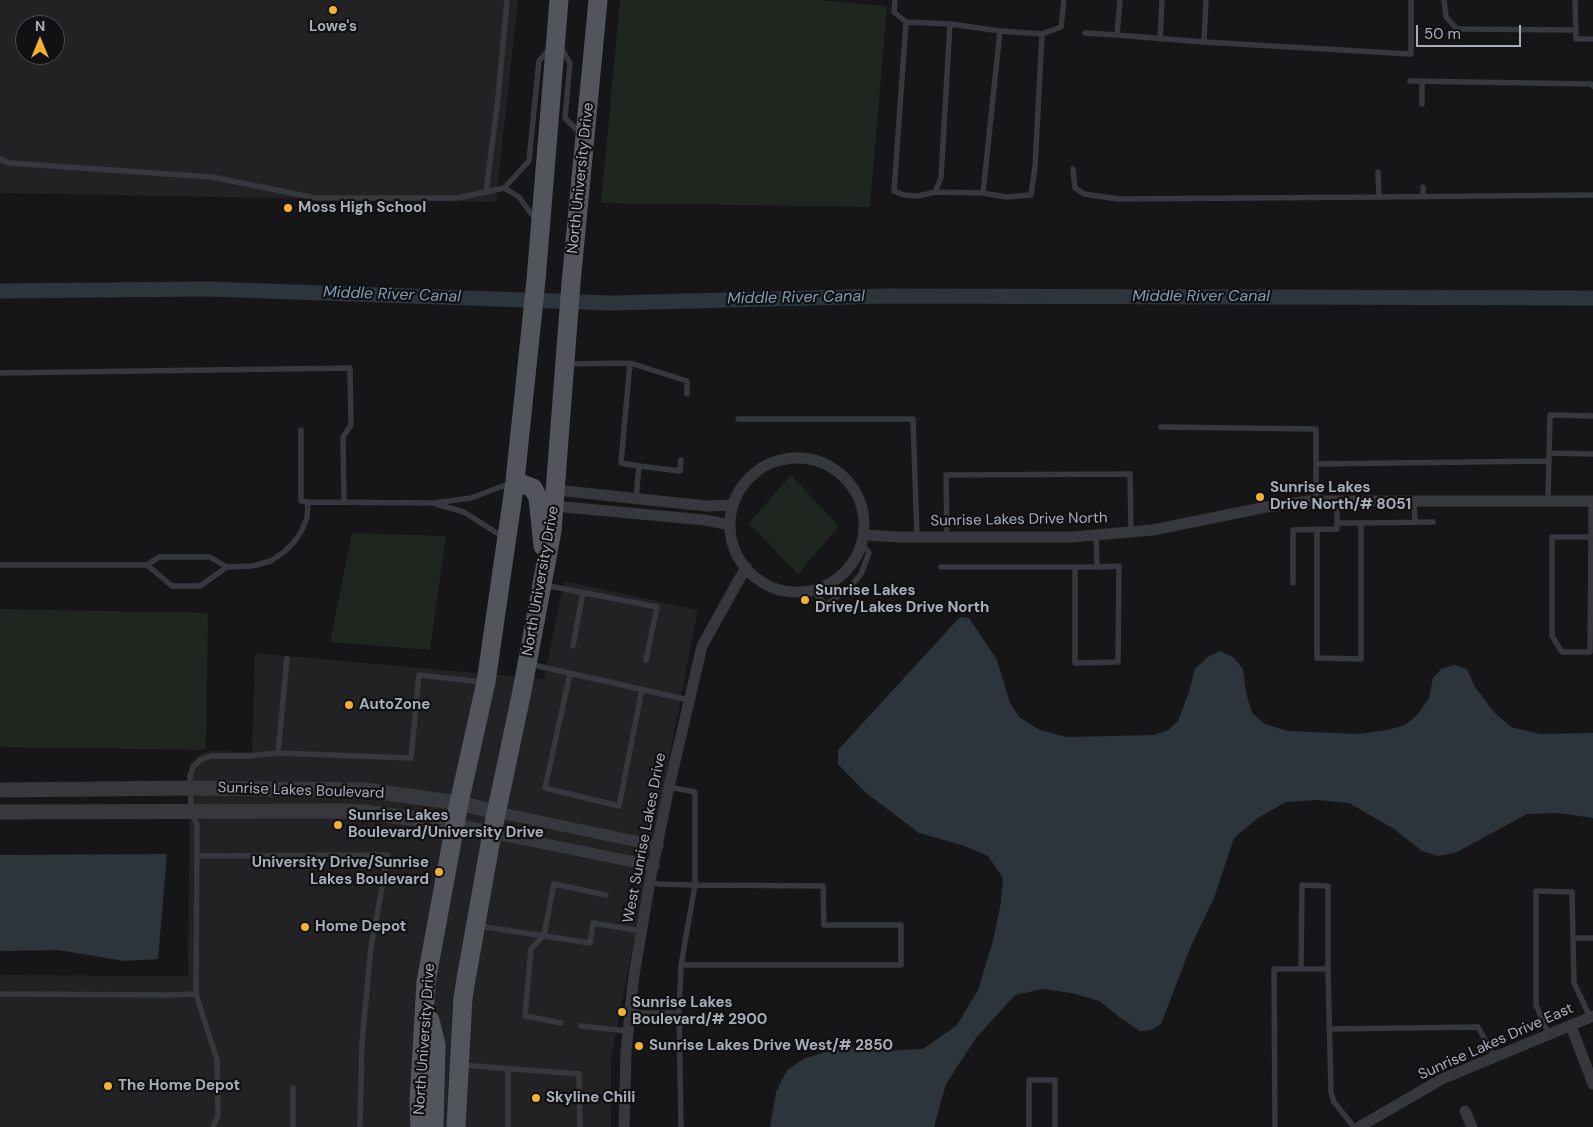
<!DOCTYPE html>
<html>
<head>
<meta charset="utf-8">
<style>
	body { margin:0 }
	#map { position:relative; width:1593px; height:1127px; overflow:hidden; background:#161618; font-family:"DM Sans",sans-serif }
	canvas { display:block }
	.north { position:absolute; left:15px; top:15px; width:50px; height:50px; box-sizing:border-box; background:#111113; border:1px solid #4d4f55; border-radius:50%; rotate:0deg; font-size:14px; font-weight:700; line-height:20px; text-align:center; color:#a8adb8 }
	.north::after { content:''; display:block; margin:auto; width:18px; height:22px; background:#f2b134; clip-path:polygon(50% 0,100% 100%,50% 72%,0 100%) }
	.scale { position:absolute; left:1416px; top:25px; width:105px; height:22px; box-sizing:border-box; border:2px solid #a8adb8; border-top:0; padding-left:6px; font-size:15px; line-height:18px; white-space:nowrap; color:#a8adb8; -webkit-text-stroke:4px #111113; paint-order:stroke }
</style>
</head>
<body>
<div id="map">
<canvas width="1593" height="1127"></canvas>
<div class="north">N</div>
<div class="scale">50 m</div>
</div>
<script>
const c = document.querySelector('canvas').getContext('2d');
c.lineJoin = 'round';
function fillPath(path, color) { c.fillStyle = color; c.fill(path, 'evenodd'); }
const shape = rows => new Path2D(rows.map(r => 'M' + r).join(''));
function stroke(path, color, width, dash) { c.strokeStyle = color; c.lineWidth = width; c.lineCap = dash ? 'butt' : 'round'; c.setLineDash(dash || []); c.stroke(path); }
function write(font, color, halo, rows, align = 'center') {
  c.font = font + ' "DM Sans",sans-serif'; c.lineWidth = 4.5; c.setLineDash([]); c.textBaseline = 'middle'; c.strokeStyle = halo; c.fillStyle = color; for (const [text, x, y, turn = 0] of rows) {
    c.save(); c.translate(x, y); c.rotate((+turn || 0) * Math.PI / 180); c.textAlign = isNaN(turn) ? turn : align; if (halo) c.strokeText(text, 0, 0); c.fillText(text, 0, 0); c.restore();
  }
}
fillPath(shape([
	[0,0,518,0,496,202,0,193],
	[25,25,55,25,55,55,25,55],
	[564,581,698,610,611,1058,611,1127,0,1127,0,975,188,976,190,765,200,754,212,751,252,752,255,653,544,679]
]), '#222225');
fillPath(shape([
	[620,0,817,0,887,6,870,207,601,203],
	[791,475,839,526,798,574,749,523],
	[352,533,446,536,430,650,330,642],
	[0,609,208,613,206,750,0,747]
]), '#1e261f');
fillPath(shape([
	[960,617,969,618,997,660,1010,703,1020,718,1040,730,1067,737,1154,735,1168,730,1178,721,1189,692,1195,669,1209,656,1220,651,1233,657,1243,669,1246,693,1252,713,1265,724,1288,731,1359,734,1387,730,1405,725,1417,715,1429,698,1433,678,1441,669,1455,665,1467,669,1475,687,1494,712,1511,727,1540,734,1593,733,1593,818,1558,813,1527,814,1455,853,1438,856,1422,851,1394,829,1349,803,1317,800,1286,802,1258,818,1234,838,1214,898,1191,946,1161,1024,1151,1030,1140,1031,1119,1017,1100,1001,1071,993,1043,989,1015,995,976,1038,946,1084,934,1127,770,1127,776,1092,787,1070,805,1058,847,1046,882,1051,923,1049,957,1025,978,990,993,941,1001,902,1003,878,988,856,962,845,919,833,866,793,838,764,838,750],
	[167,854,158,959,124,961,58,950,0,951,0,855]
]), '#2c353c');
stroke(shape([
	[0,291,208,289,611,303,886,296,1593,298]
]), '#2c353c', 15);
stroke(shape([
	[895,0,894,12,906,22,950,24,941,178,935,192,918,196,904,195,894,191,906,22],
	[1120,0,1117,35,1204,42,1206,0],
	[1444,0,1446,17,1457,29,1576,30],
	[1575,0,1576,39,1593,39],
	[950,24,1000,31,983,193,1006,197,1031,195,1035,167,1042,34,1000,31],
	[1085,33,1117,35],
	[1042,34,1061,27,1064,0],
	[1160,39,1162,0],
	[1204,42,1411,54,1411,0],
	[561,48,570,63,565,118,581,134],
	[1410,81,1591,84,1593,86],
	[1422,81,1422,104],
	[0,159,9,163,212,177,316,198,457,198,504,188],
	[1073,169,1075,188,1084,194,1119,199,1379,197,1378,172],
	[1423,187,1423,196],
	[486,192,498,98,507,0],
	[935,192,983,193],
	[1379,197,1593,195],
	[535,219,519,197,504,188,529,161,539,61,550,48],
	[630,363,621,463,639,466,636,499],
	[567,364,630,363,687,381,687,394],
	[0,373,350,368,351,425,343,437,344,502],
	[738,419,913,419,917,537],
	[1161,427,1316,429,1316,464],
	[301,430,301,501,308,502],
	[1549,453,1593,454],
	[639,466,680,471,681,460],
	[1316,501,1316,464,1549,461],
	[1414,501,1415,522],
	[1548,501,1550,415,1593,416],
	[436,504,464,512,503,537],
	[1361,523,1433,522],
	[1317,529,1317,658,1361,659,1361,523,1337,523],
	[947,537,946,475,1130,474,1131,532],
	[1591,537,1552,537,1552,636,1562,652,1590,652,1591,537,1591,501],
	[0,565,147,565,159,557,210,557,227,567,252,566,271,561,284,552,294,542,301,532,307,518,308,502,434,503,471,498,511,483],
	[147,565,172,586,200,586,227,567],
	[941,567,1097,567,1096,535],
	[1075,567,1075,663,1118,662,1119,566,1097,567],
	[1293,583,1293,530,1337,529,1337,501],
	[544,585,657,607,646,660],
	[812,590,826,605,849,588,861,574,869,553,861,543],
	[573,646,583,592],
	[287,659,278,753,411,758,419,675,482,682],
	[529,664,689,700],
	[570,673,545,788,619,806,642,689],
	[197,856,388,855,371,947,362,1041,360,1127],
	[650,881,658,884,695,885,695,792,669,787],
	[479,926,590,943,593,923,641,931],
	[1573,938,1593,938],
	[1301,969,1302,885,1328,886,1328,969],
	[0,994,168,995,196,994],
	[630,1011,643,1013,679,1013,681,965,695,885,823,886,824,925,901,925,901,965,681,965],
	[679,1013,681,1127],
	[561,1023,525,1016,531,949,544,935,554,884,606,895],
	[581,1026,628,1031],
	[1329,1029,1478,1027,1495,1057],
	[1549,1035,1536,1005,1536,891,1572,892,1574,983,1590,1017],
	[462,1065,579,1074,580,1127],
	[213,1127,218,1116,217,1060,196,994,197,825,191,811,190,776,193,767,200,760,211,756,248,756,278,753],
	[293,1127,293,1088],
	[508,1127,508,1069],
	[1029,1127,1029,1080,1055,1080,1055,1127],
	[1275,1127,1274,969,1328,969,1331,1093,1334,1102,1354,1127]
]), '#37383d', 5.5);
stroke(shape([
	'730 525a67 67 0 1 1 134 0a67 67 0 1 1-134 0Z',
	[556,490,706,506,733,505],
	[554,506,705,520,730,525],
	[864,535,900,537,1072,537,1153,530,1266,507,1309,501,1593,501],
	[496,812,658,846],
	[492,833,654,866],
	[1571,1026,1593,1084],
	[1465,1111,1472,1127],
	[624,1127,626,1051,634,975,650,881,669,787,702,646,746,567],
	[1359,1127,1442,1079,1593,1016]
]), '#37383d', 11);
stroke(shape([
	[0,790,190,788,364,790,459,803,496,812],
	[0,812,344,811,365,812,422,820,492,833]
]), '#37383d', 15);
stroke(shape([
	[515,481,533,488,538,498,543,546],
	[430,1020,436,1045,434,1127],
	[420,1127,419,1101,426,982,459,803,486,682,515,481,536,280,559,0],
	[456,1127,463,998,465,985,492,833,522,691,552,531,571,283,598,0]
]), '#53555c', 19);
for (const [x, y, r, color] of [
	[333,10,5,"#f2b134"],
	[288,208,5,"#f2b134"],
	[1260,497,5,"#f2b134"],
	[805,600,5,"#f2b134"],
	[349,705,5,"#f2b134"],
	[338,825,5,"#f2b134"],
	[439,872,5,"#f2b134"],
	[305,927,5,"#f2b134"],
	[622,1012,5,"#f2b134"],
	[639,1046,5,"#f2b134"],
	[108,1086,5,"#f2b134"],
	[536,1098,5,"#f2b134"]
]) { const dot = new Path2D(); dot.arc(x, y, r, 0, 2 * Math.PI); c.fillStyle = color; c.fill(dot); stroke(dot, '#111113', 2); }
write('bold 15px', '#a8adb8', '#111113', [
	["Lowe's",333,27,"center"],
	["Moss High School",298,208],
	["Sunrise Lakes",1270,488],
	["Drive North/# 8051",1270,505],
	["Sunrise Lakes",815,591],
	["Drive/Lakes Drive North",815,608],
	["AutoZone",359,705],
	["Sunrise Lakes",348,816],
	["Boulevard/University Drive",348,833],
	["University Drive/Sunrise",429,863,"right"],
	["Lakes Boulevard",429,880,"right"],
	["Home Depot",315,927],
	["Sunrise Lakes",632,1003],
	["Boulevard/# 2900",632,1020],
	["Sunrise Lakes Drive West/# 2850",649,1046],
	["The Home Depot",118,1086],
	["Skyline Chili",546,1098]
], 'left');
write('15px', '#a8adb8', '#111113', [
	["North University Drive",581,178,-84],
	["Sunrise Lakes Drive North",1019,520,-1],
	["North University Drive",541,581,-80],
	["Sunrise Lakes Boulevard",301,791,2],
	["West Sunrise Lakes Drive",645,838,-79],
	["North University Drive",425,1039,-86],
	["Sunrise Lakes Drive East",1496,1042,-24]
]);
write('italic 16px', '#7f9bb3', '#111113', [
	["Middle River Canal",392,295,2],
	["Middle River Canal",1201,297],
	["Middle River Canal",796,298,-1]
]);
</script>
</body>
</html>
